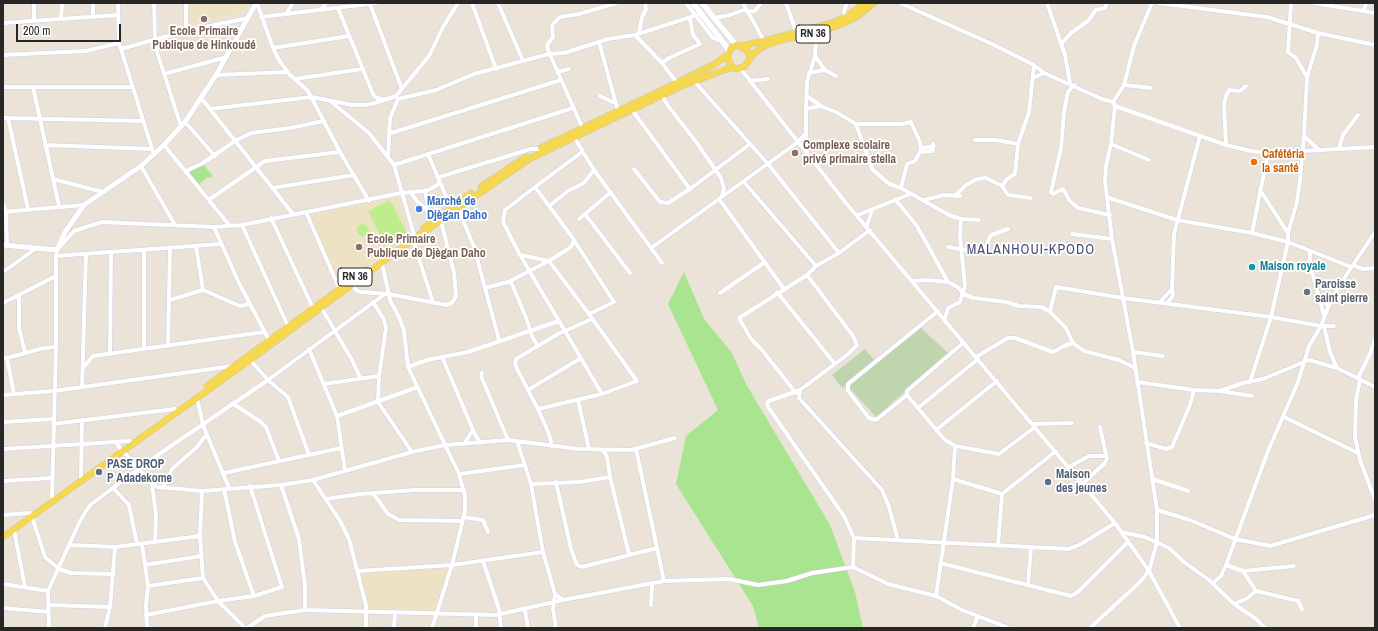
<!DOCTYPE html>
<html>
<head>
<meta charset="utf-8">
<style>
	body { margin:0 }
	#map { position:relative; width:1378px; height:631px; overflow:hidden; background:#ebe3d7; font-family:"Archivo Narrow",sans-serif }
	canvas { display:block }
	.frame { position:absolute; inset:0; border:4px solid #272727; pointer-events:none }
	.scale { position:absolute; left:16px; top:24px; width:105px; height:18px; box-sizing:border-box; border:2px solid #272727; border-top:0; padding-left:5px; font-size:12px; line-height:14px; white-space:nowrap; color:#272727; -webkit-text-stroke:3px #fff; paint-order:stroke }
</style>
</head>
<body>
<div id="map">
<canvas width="1378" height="631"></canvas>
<div class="frame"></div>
<div class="scale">200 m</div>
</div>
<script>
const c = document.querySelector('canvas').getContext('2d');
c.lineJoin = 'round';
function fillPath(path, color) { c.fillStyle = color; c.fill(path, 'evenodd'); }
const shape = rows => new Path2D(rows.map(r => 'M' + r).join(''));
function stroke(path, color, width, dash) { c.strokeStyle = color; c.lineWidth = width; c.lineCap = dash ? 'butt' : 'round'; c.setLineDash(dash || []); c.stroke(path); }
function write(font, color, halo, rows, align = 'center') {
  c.font = font + ' "Archivo Narrow",sans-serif'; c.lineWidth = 3.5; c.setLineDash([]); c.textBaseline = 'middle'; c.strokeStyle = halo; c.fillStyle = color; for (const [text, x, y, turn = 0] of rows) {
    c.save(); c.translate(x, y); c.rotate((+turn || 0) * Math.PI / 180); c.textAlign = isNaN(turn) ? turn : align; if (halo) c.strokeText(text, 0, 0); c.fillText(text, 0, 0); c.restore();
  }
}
fillPath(shape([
	[189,3,249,3,248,10,189,27],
	[398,197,409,238,340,284,309,214],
	[448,567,436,611,368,610,359,573]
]), '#eee2c5');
fillPath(shape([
	[203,164,213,176,209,178,208,177,198,185,188,170],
	[684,272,704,319,732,353,746,384,830,525,855,592,863,628,759,628,753,606,676,484,686,436,718,410,668,304]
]), '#a9e490');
fillPath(shape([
	[921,328,948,353,876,417,848,386],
	[865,349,875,361,842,388,832,375]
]), '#bfd5ad');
fillPath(shape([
	[390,200,408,235,385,246,368,211],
	'357 230a6 6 0 1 1 12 0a6 6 0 1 1-12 0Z'
]), '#beed8b');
const minor = shape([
	[93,3,93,16],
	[118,3,119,43,154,155],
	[154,3,155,40,157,52,181,126],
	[257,3,273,48,279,60,289,74,308,91,340,152,369,201],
	[472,3,496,69],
	[498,3,523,61],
	[686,3,713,38,723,42],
	[743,3,764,41],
	[786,3,796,32],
	[900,3,992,44,1034,65,1044,73,1102,99,1113,102,1115,106,1226,145,1251,151,1268,153,1375,147],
	[1047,3,1065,55,1070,83],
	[1158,3,1267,17,1318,33,1375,45],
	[1314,3,1375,13],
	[370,4,402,89],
	[338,8,373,94,377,98,384,99],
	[321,10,326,3],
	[1364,11,1366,3],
	[747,12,755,11,761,3],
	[286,14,293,3],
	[261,17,377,3],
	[846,17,844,11,847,3],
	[714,18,730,15,746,9],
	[61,19,62,3],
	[34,21,34,3],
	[3,23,118,15],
	[186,31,186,3],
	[639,33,642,17,646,9,645,3],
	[635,35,662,63,677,83],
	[599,42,618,111],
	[1062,43,1071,33,1088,21,1096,10,1105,8,1107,3],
	[273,48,349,36],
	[121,49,186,31,248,18],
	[3,55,86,51,119,43],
	[815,56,825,70,836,76],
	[662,63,669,58,700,44,693,35,690,19],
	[740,68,846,203,1115,523,1149,571,1180,628],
	[557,72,569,69],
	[809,73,825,70],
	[164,74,227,57],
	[216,75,288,72],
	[1307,77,1317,45,1318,33],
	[1033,78,1044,73],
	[295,79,362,69],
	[694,81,768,164,839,253],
	[749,81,768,79],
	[1074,85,1068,92,1064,112,1061,148,1051,192,1053,194,1063,189,1070,201,1078,208,1110,215],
	[1124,85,1151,88],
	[3,87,133,87],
	[33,87,59,206],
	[662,95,668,106,697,143,721,178,724,189,722,195],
	[600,96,615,103],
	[807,96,821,106],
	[202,99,293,214],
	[398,99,436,90,474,74,549,54,564,53,608,39,635,35,697,15],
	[329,100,369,133,394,165,573,108],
	[1113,102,1124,85,1134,46,1152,3],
	[210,109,312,97,352,105,365,105,375,103,396,96],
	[806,109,807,82,815,56,816,41,814,34],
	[632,110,690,189],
	[3,118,144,121],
	[8,118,28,209],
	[185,122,215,156],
	[856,124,901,124,911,122,920,142,921,150,915,161,907,164,901,188],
	[583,129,548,50,547,45,553,37,552,25,560,17,579,14,617,3],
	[391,133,561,80],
	[806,133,807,152],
	[1304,136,1319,150],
	[574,137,594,170,662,263],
	[975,140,996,140,1018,144],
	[1111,144,1149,160],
	[45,145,152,149],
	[164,145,230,226],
	[1226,145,1224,104,1226,96,1229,90,1240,91,1246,86],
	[921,148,934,146],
	[1339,148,1343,135,1358,115],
	[920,152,933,151,933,144],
	[428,154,451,208],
	[388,158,390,118,398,99,396,96,429,56,443,27,458,3],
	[394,165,415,238],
	[141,166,175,225],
	[634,169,660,202,668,203,690,189,750,144],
	[186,171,203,163,235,141,251,133,290,128,324,121],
	[439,177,531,149,540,149],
	[53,179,103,192],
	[744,182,816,266],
	[535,187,505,210,503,222,520,255,549,261],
	[272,188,354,175],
	[1260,190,1288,233],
	[425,191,429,212,434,220],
	[411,193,417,201,429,212],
	[955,196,966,185,977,179,986,178,1002,186],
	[1031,198,1008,195,1002,186,1007,179,1015,174,1018,144,1029,112,1034,65],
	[1109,198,1177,220,1252,233,1288,242,1351,267],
	[210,199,265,161,340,152],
	[719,199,784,289],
	[895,199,917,226,948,282],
	[924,200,944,195,960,196],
	[3,204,6,211,7,246],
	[549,206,568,191,584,183,594,170],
	[458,208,474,247,499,340],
	[3,212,84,205],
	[306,212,339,288],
	[585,214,630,273],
	[858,215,910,194],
	[271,218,313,308],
	[579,219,611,192],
	[242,225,288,326],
	[867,226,872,210],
	[214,227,239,283,269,340],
	[1252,233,1268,153],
	[1072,234,1112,239],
	[413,240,433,302],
	[574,241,571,247,549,261,589,314],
	[196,246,203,290],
	[948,247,980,252,986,246,991,235,1008,229],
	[651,248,798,142,806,133,806,109,820,106,836,112,856,124,872,169,889,184,901,188,949,215,961,219,979,220],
	[144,250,144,349],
	[1310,252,1310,265,1320,301,1329,305],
	[520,255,559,321],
	[56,256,221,244],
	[382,263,390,300,400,319,404,331,408,367,459,474,465,496,465,511,452,565,432,628],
	[1353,265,1363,269,1375,268],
	[3,272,35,249],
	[807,275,853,336,857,345,847,355,800,390,769,401,767,403,768,407,844,516,854,538,853,567],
	[913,281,926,280,948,282,959,288,963,294,974,298,1007,302,1019,306,1042,307,1050,312,1056,287,1123,298,1271,317,1321,326,1334,326],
	[508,282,547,262],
	[353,285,356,290,360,292,389,294,446,305,452,303,456,296,454,273,441,221],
	[485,288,508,282,512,284,527,320,532,336,537,345],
	[777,292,835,364],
	[720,293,765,262],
	[19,295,19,328,25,352],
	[170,300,203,290,240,306,249,304],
	[1320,301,1324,316],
	[373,302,383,318,386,328,379,376,378,402,412,452],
	[1160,302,1172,289,1174,234,1200,136],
	[3,303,54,277],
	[1168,303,1173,295,1172,289],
	[321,307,352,360,360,377],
	[938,311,848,384,848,391,869,418,876,420,907,395,907,391,963,343],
	[1050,312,1066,328,1073,343,1084,351,1119,360,1135,368],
	[945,318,948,308,960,302,965,286,960,236,961,219],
	[1324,326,1330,352,1337,368],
	[168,346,170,248],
	[309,349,337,416,345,471],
	[1133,352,1163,356],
	[110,354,111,252],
	[976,357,1008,338,1015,338,1053,352,1064,346,1073,343],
	[7,358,14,394],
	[3,359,44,348,56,347],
	[443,359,473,430,480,443],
	[250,360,268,380,288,397,309,455],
	[408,367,427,360,468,352,559,321,602,394],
	[83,368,93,356,264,332],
	[482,373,481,376,508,440],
	[1358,378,1370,354,1375,338],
	[1360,380,1356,400,1355,437,1360,460,1375,500],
	[1137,382,1194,390,1220,391,1243,383,1263,379,1309,360,1337,368,1375,387],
	[1250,382,1271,317,1288,242,1288,233,1297,202,1300,179,1304,136,1307,77,1296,58,1288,52,1291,3],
	[324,384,379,376],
	[82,387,86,254],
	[528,390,581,358],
	[800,390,799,398,882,490,889,507,898,540],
	[1220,391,1252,396],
	[796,393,762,350,751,339,739,318,807,275,816,266,839,253,870,230],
	[3,395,54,391,233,366],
	[907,395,944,439,955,446,999,454,1035,427],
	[197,398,203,425,229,488],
	[578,400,589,449],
	[232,403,261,422,266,427,279,461],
	[918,408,978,359],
	[538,409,602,394,637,381,589,314,614,302,572,237,535,187,582,152],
	[337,416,418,387],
	[1284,417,1358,453],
	[3,422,54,419],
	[53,424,175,409],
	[1033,424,1072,423],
	[936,430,997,381],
	[115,441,120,448],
	[517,441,531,484,543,552,555,594,563,600],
	[1146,443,1166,449,1172,447,1190,405,1194,390],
	[464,444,473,430],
	[552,446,549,434,538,409,517,369,515,363,516,359,558,334,592,319],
	[3,449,130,441],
	[636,449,664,581],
	[602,450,607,456,610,477],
	[123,451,152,484,158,487,202,491,281,485,313,480,412,452,445,445,508,440,579,449,631,450,675,438],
	[1069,467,1089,456,1106,456],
	[224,473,341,448],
	[459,474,525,465],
	[81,477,82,420],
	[953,479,1002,494],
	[1152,479,1188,491],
	[313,480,340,521,349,539,366,605,366,628],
	[3,481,52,478],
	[556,482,571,549,577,565,582,567,657,548],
	[1083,483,1104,464,1107,459,1100,427],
	[152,484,156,516,155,541],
	[531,484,580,482,610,477,629,554],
	[281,485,299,539,305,586,305,610],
	[113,488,129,505,137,544],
	[163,488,172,469,197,447,207,434],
	[224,489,235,542,254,596],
	[202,491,200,536,203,578,218,601,245,628],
	[373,493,388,514,399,520,462,521],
	[52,497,56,347,56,256,57,250,74,231,102,222,214,227,242,225,401,193,423,191,431,189,440,183],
	[326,499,360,494,414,490,464,490],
	[1157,510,1190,520,1235,539,1270,546,1375,515],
	[3,515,30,513],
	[32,517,45,557,59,569,71,573,114,574],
	[463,517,483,520,488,532],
	[14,530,25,587],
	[1121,532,1145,537,1169,548,1184,562,1209,580,1234,604,1255,618,1265,628],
	[854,538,1069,549,1081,544,1115,523],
	[142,544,148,586,146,605,147,628],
	[70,545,115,547,200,536],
	[998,546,1002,494,1056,451],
	[483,561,499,609,501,628],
	[940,563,1071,596,1078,592,1128,542],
	[145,565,201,556],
	[1226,565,1243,571,1256,591,1294,600,1298,601,1302,609],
	[357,571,452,565,543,552],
	[1243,571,1294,566],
	[1213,583,1221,576,1226,565,1268,451,1298,382,1309,346,1321,326,1329,305,1341,283,1375,232],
	[3,584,48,591],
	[1028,585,1031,548],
	[148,586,203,578],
	[555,594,553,609,556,628],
	[936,596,953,479,955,446],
	[1234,604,1246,599,1256,591],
	[49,605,110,607],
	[651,605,652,584],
	[3,608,49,612],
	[525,610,528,628],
	[146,615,218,601,254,596,282,587,250,486],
	[476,615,476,628],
	[49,628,48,591,80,521,90,505,152,459,268,380,385,294],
	[105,628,110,607,115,547],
	[247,628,265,616,305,610,496,615,563,600,664,581,729,579,758,585,787,581,812,573,853,567,888,584,936,596,962,610,1009,628],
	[394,628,395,612],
	[973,628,978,616],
	[1090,628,1140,582,1149,571,1157,542,1157,510,1133,352,1112,239,1105,181,1106,166,1111,144,1115,106]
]);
const tertiary = shape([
	[3,245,57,250,65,232,84,205,141,166,164,145,185,122,216,75,256,3]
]);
const secondary = shape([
	[693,3,729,50],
	[702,3,736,45]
]);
const primary = shape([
	[740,46,764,41,832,23,846,17,865,3],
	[750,57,747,50,736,45,731,48,727,58,732,67,736,69,744,67,754,53,766,45,785,39,814,34,842,24,858,16,874,3],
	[541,148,677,83,715,64,727,55],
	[481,187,526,157],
	[424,228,471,193],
	[207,386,366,270],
	[3,537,250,360,415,238,529,159,679,87,732,67]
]);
stroke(minor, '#cccfe1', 5);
stroke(tertiary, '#cccfe1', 6);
stroke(secondary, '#cccfe1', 6);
stroke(primary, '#c7c7c7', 7);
stroke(minor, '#fff', 4);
stroke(tertiary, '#fff', 5);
stroke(secondary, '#fff', 5.5);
stroke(primary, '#f6d750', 6);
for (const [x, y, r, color] of [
	[204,19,4,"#8d6e63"],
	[795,153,4,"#8d6e63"],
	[1254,162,4,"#e8710a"],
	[419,209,4,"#3f7fe0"],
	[359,247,4,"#8d6e63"],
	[1252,267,4,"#0f9aa8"],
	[1307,292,4,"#6b7280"],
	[99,472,4,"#5c6f8a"],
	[1048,482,4,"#5c6f8a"]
]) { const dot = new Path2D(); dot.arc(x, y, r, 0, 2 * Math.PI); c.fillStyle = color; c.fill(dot); stroke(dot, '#fff', 1.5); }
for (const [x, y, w] of [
	[813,34,34],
	[355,277,34]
]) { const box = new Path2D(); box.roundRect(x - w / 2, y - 9, w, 18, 3); c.fillStyle = '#fff'; c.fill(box); stroke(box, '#272727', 1); }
write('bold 11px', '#272727', null, [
	["RN 36",813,34],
	["RN 36",355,277]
]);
write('bold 12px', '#785e54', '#fff', [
	["Ecole Primaire",204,32,"center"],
	["Publique de Hinkoudé",204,46,"center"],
	["Complexe scolaire",803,146],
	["privé primaire stella",803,160],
	["Ecole Primaire",367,240],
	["Publique de Djègan Daho",367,254]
], 'left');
write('bold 12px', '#c56008', '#fff', [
	["Cafétéria",1262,155],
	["la santé",1262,169]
], 'left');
write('bold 12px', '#366cbe', '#fff', [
	["Marché de",427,202],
	["Djègan Daho",427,216]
], 'left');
write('bold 12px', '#0d838f', '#fff', [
	["Maison royale",1260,267]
], 'left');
write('bold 12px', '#5b616d', '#fff', [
	["Paroisse",1315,285],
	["saint pierre",1315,299]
], 'left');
write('bold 12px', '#4e5e75', '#fff', [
	["PASE DROP",107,465],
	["P Adadekome",107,479],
	["Maison",1056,475],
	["des jeunes",1056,489]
], 'left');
c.letterSpacing = '1px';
write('14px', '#464d78', '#fff', [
	["MALANHOUI-KPODO",1031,250]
]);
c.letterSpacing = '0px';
</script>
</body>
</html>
